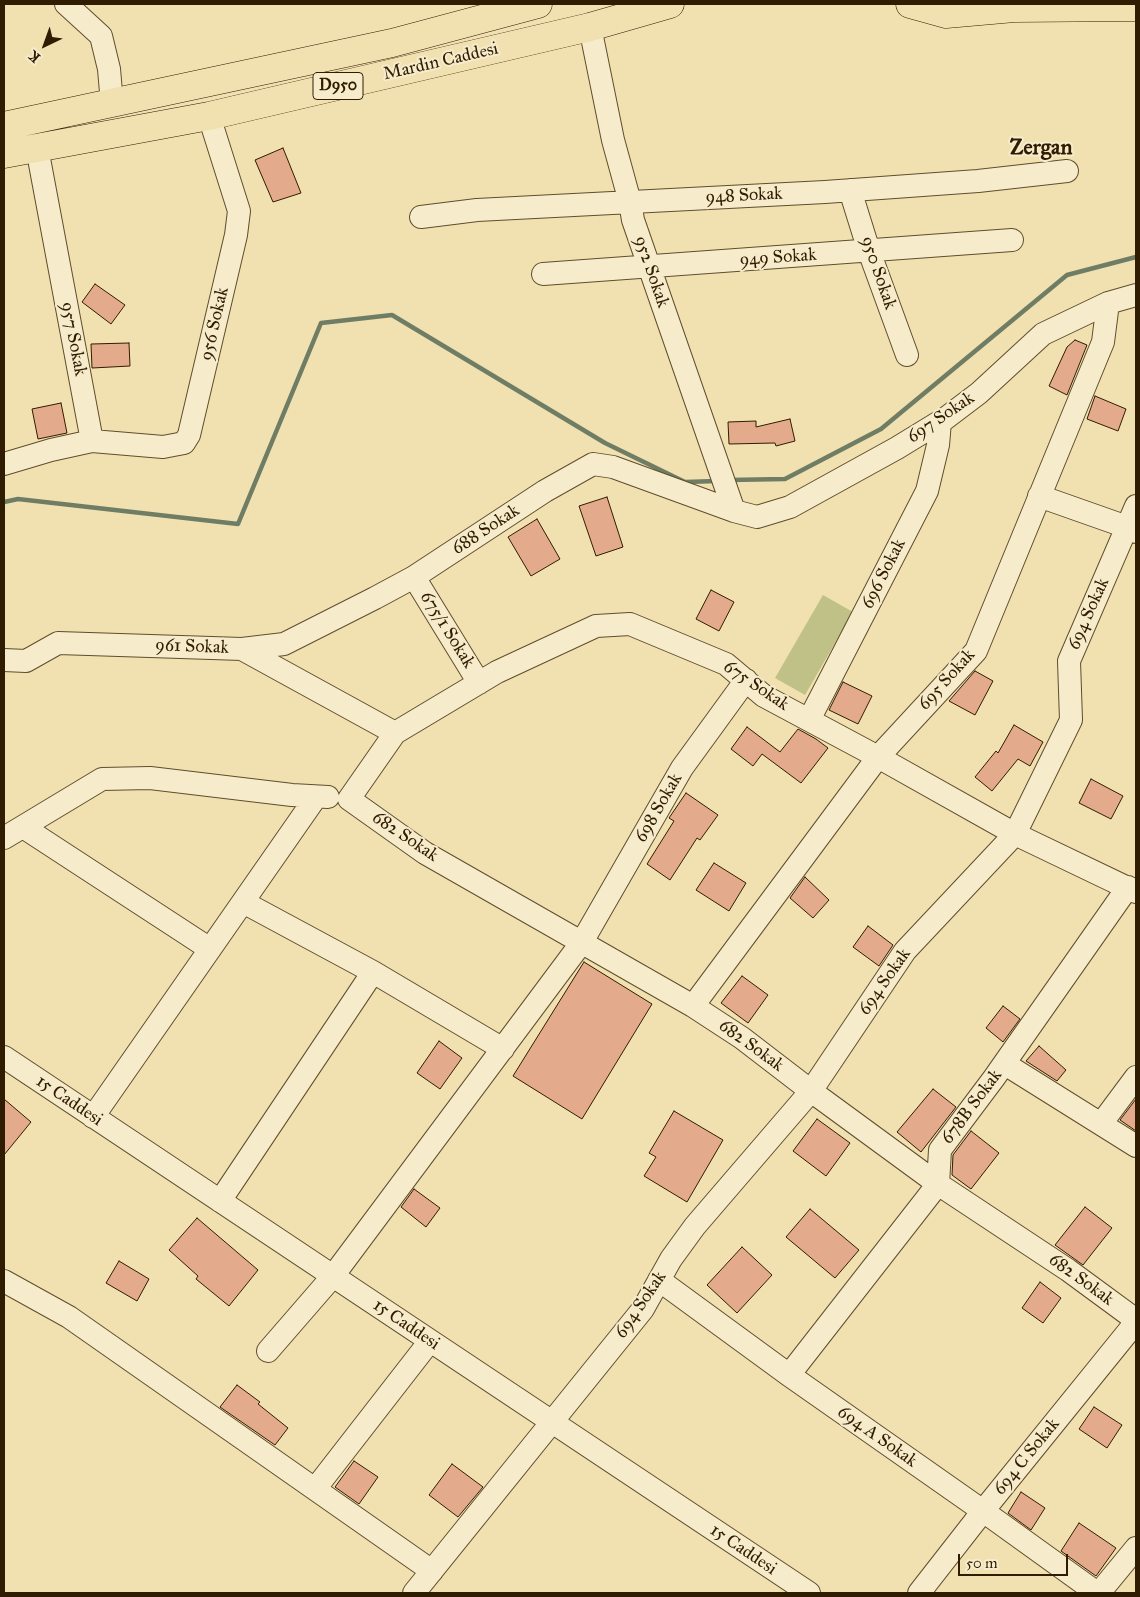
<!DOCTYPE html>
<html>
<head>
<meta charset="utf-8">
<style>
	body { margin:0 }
	#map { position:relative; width:1140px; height:1597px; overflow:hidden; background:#f1e1b1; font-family:"IM FELL Great Primer",serif }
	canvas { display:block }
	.frame { position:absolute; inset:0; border:5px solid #301c00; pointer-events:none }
	.north { position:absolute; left:20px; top:20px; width:50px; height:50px; -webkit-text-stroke:4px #f6eccc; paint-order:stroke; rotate:222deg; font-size:14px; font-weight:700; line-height:20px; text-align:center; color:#301c00 }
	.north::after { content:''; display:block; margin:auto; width:18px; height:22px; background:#301c00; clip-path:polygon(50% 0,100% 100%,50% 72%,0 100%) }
	.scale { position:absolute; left:958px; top:1554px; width:110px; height:22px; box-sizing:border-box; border:2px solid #301c00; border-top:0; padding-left:6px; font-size:15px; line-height:18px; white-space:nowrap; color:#301c00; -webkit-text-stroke:4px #f6eccc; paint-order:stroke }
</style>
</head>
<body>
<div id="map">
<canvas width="1140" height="1597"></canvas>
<div class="frame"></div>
<div class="north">K</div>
<div class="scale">50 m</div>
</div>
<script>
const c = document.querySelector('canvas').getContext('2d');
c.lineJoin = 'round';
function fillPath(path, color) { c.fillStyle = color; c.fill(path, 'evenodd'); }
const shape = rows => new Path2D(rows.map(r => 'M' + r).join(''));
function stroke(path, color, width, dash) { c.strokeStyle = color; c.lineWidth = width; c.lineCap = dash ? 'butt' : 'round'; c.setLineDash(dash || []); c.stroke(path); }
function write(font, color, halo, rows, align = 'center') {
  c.font = font + ' "IM FELL Great Primer",serif'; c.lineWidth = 4; c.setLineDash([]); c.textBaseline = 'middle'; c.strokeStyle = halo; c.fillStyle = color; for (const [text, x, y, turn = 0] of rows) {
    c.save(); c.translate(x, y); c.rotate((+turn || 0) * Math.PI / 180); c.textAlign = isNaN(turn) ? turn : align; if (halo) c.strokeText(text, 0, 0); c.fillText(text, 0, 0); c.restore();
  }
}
fillPath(shape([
	[823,595,853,612,805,695,775,678]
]), '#c0c187');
stroke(shape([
	[729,480,785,479,881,429,1067,275,1136,257],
	[4,502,18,499,238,524,321,323,392,315,605,443,685,482,717,481]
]), '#707d65', 4.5);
const building = shape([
	[283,148,301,193,273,202,255,160,283,148],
	[95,284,125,305,111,324,82,302,95,284],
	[1075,340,1087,345,1067,395,1049,386,1067,347,1075,340],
	[129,343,130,366,92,368,91,344,129,343],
	[1095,396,1126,409,1118,431,1087,419,1095,396],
	[61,403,67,433,38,439,32,409,61,403],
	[790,419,795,441,776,446,775,443,729,444,728,422,756,421,756,427,790,419],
	[607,497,623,547,596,556,579,506,607,497],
	[537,519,560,559,531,576,508,537,537,519],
	[711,590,734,602,719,631,696,619,711,590],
	[975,671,993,681,975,715,949,701,975,671],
	[843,682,872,696,858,724,829,710,843,682],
	[1014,725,1043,742,1030,766,1018,759,992,791,975,777,996,751,998,753,1014,725],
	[747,727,780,752,798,729,816,739,828,748,801,783,762,754,753,766,731,749,747,727],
	[1091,779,1123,796,1111,819,1079,803,1091,779],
	[686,793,718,815,700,840,697,838,670,880,647,864,674,821,669,818,686,793],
	[714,863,746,883,729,911,696,890,714,863],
	[805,877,829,900,813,918,790,898,805,877],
	[868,926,893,945,879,966,853,947,868,926],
	[584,962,652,1004,582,1119,513,1076,584,962],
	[742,976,768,995,748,1023,721,1003,742,976],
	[1003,1006,1020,1019,1003,1042,986,1028,1003,1006],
	[439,1041,462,1058,440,1089,417,1073,439,1041],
	[1039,1046,1066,1070,1057,1081,1026,1061,1039,1046],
	[933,1089,956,1107,921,1152,897,1132,933,1089],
	[4,1099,31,1122,4,1155,4,1099],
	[1136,1099,1136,1131,1120,1120,1136,1099],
	[674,1111,723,1140,687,1202,644,1176,656,1157,649,1153,674,1111],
	[817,1119,850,1143,826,1176,793,1151,817,1119],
	[971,1131,999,1153,971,1189,952,1175,953,1155,971,1131],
	[414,1189,440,1208,426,1227,401,1207,414,1189],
	[1085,1207,1112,1228,1083,1265,1055,1245,1085,1207],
	[810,1209,859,1250,835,1278,786,1237,810,1209],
	[197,1218,258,1270,229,1306,196,1279,198,1276,169,1250,197,1218],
	[742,1247,772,1275,737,1313,707,1285,742,1247],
	[119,1261,149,1279,137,1301,106,1283,119,1261],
	[1040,1282,1061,1298,1043,1323,1022,1308,1040,1282],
	[237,1385,260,1402,258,1404,288,1428,275,1445,220,1407,237,1385],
	[1094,1407,1122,1425,1107,1448,1079,1429,1094,1407],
	[354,1461,378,1477,359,1504,335,1487,354,1461],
	[452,1464,483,1487,458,1517,429,1495,452,1464],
	[1021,1492,1045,1508,1031,1530,1008,1513,1021,1492],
	[1079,1523,1116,1548,1096,1576,1061,1551,1079,1523]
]);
fillPath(building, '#e3aa8b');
stroke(building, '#301c00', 1);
const minor = shape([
	[66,4,101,36,109,69,112,104],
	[590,27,613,140,630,202,633,220,734,511],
	[37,148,92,441],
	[850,190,869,251,907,355],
	[421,217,477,210,825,192,978,181,1067,171],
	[543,274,1012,240],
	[4,464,51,450,92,441,163,447,184,443,189,435,236,235,239,211,209,116],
	[1039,496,1127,527,1136,532],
	[414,577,479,683],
	[242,649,284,644,375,598,414,577,545,491,593,464,613,467,734,511,757,517,790,507,897,448,946,418,979,393,1043,334,1108,303,1136,295],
	[4,660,26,661,58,643,242,649,395,733],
	[809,720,927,491,938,445,940,422],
	[349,799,425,853,693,1006,742,1038,811,1091,938,1184,1068,1270,1136,1320],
	[349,799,395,733,497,672,596,626,630,624,726,664,764,696,878,757,1015,834,1136,892],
	[23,827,210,949],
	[4,838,102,779,150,778,292,795,328,797],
	[243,902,373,972,503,1049],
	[693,1006,878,757,976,651,1103,342,1108,303],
	[4,1057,809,1593],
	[1005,1064,1136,1146],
	[93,1117,316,797],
	[1101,1124,1136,1077],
	[220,1201,373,972],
	[659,1280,789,1375,983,1511,1097,1593],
	[4,1281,69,1317,432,1571],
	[268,1351,333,1276,582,942,682,768,746,680],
	[789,1375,938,1184,940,1150,994,1078,1128,887],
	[315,1489,430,1341],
	[414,1593,643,1309,671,1259,695,1226,811,1091,905,951,1015,834,1071,720,1069,661,1136,506],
	[919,1593,983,1511,1136,1322],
	[1099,1593,1136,1548]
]);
const major = shape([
	[910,4,946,14,1014,8,1136,7]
]);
const highway = shape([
	[4,126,392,43,538,4],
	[4,154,209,116,590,27,670,4]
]);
stroke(minor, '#604d2c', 24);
stroke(major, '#301c00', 29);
stroke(highway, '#301c00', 29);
stroke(minor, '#f6eccc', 22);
stroke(major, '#f1e1b1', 28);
stroke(highway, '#f1e1b1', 28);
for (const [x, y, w] of [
	[338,86,50]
]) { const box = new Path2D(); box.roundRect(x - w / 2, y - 13.5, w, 27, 4); c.fillStyle = '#f6eccc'; c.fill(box); stroke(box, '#301c00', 1); }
write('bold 16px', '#301c00', null, [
	["D950",338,86]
]);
write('18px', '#301c00', '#f6eccc', [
	["Mardin Caddesi",441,62,-13],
	["948 Sokak",744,196,-3],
	["949 Sokak",778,258,-4],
	["952 Sokak",651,272,71],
	["950 Sokak",878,273,71],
	["956 Sokak",215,324,-77],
	["957 Sokak",73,339,79],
	["697 Sokak",941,418,-34],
	["688 Sokak",486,530,-33],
	["696 Sokak",884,574,-63],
	["694 Sokak",1089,614,-66],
	["675/1 Sokak",447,630,58],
	["961 Sokak",192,647,2],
	["695 Sokak",947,680,-48],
	["675 Sokak",756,686,34],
	["698 Sokak",659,808,-60],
	["682 Sokak",405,837,34],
	["694 Sokak",885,982,-55],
	["682 Sokak",751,1046,36],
	["15 Caddesi",69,1101,34],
	["678B Sokak",972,1107,-53],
	["682 Sokak",1081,1280,36],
	["694 Sokak",641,1305,-56],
	["15 Caddesi",406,1325,34],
	["694 A Sokak",877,1437,35],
	["694 C Sokak",1027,1457,-51],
	["15 Caddesi",743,1550,34]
]);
write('bold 22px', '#301c00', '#f6eccc', [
	["Zergan",1041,149]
]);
</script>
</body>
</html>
